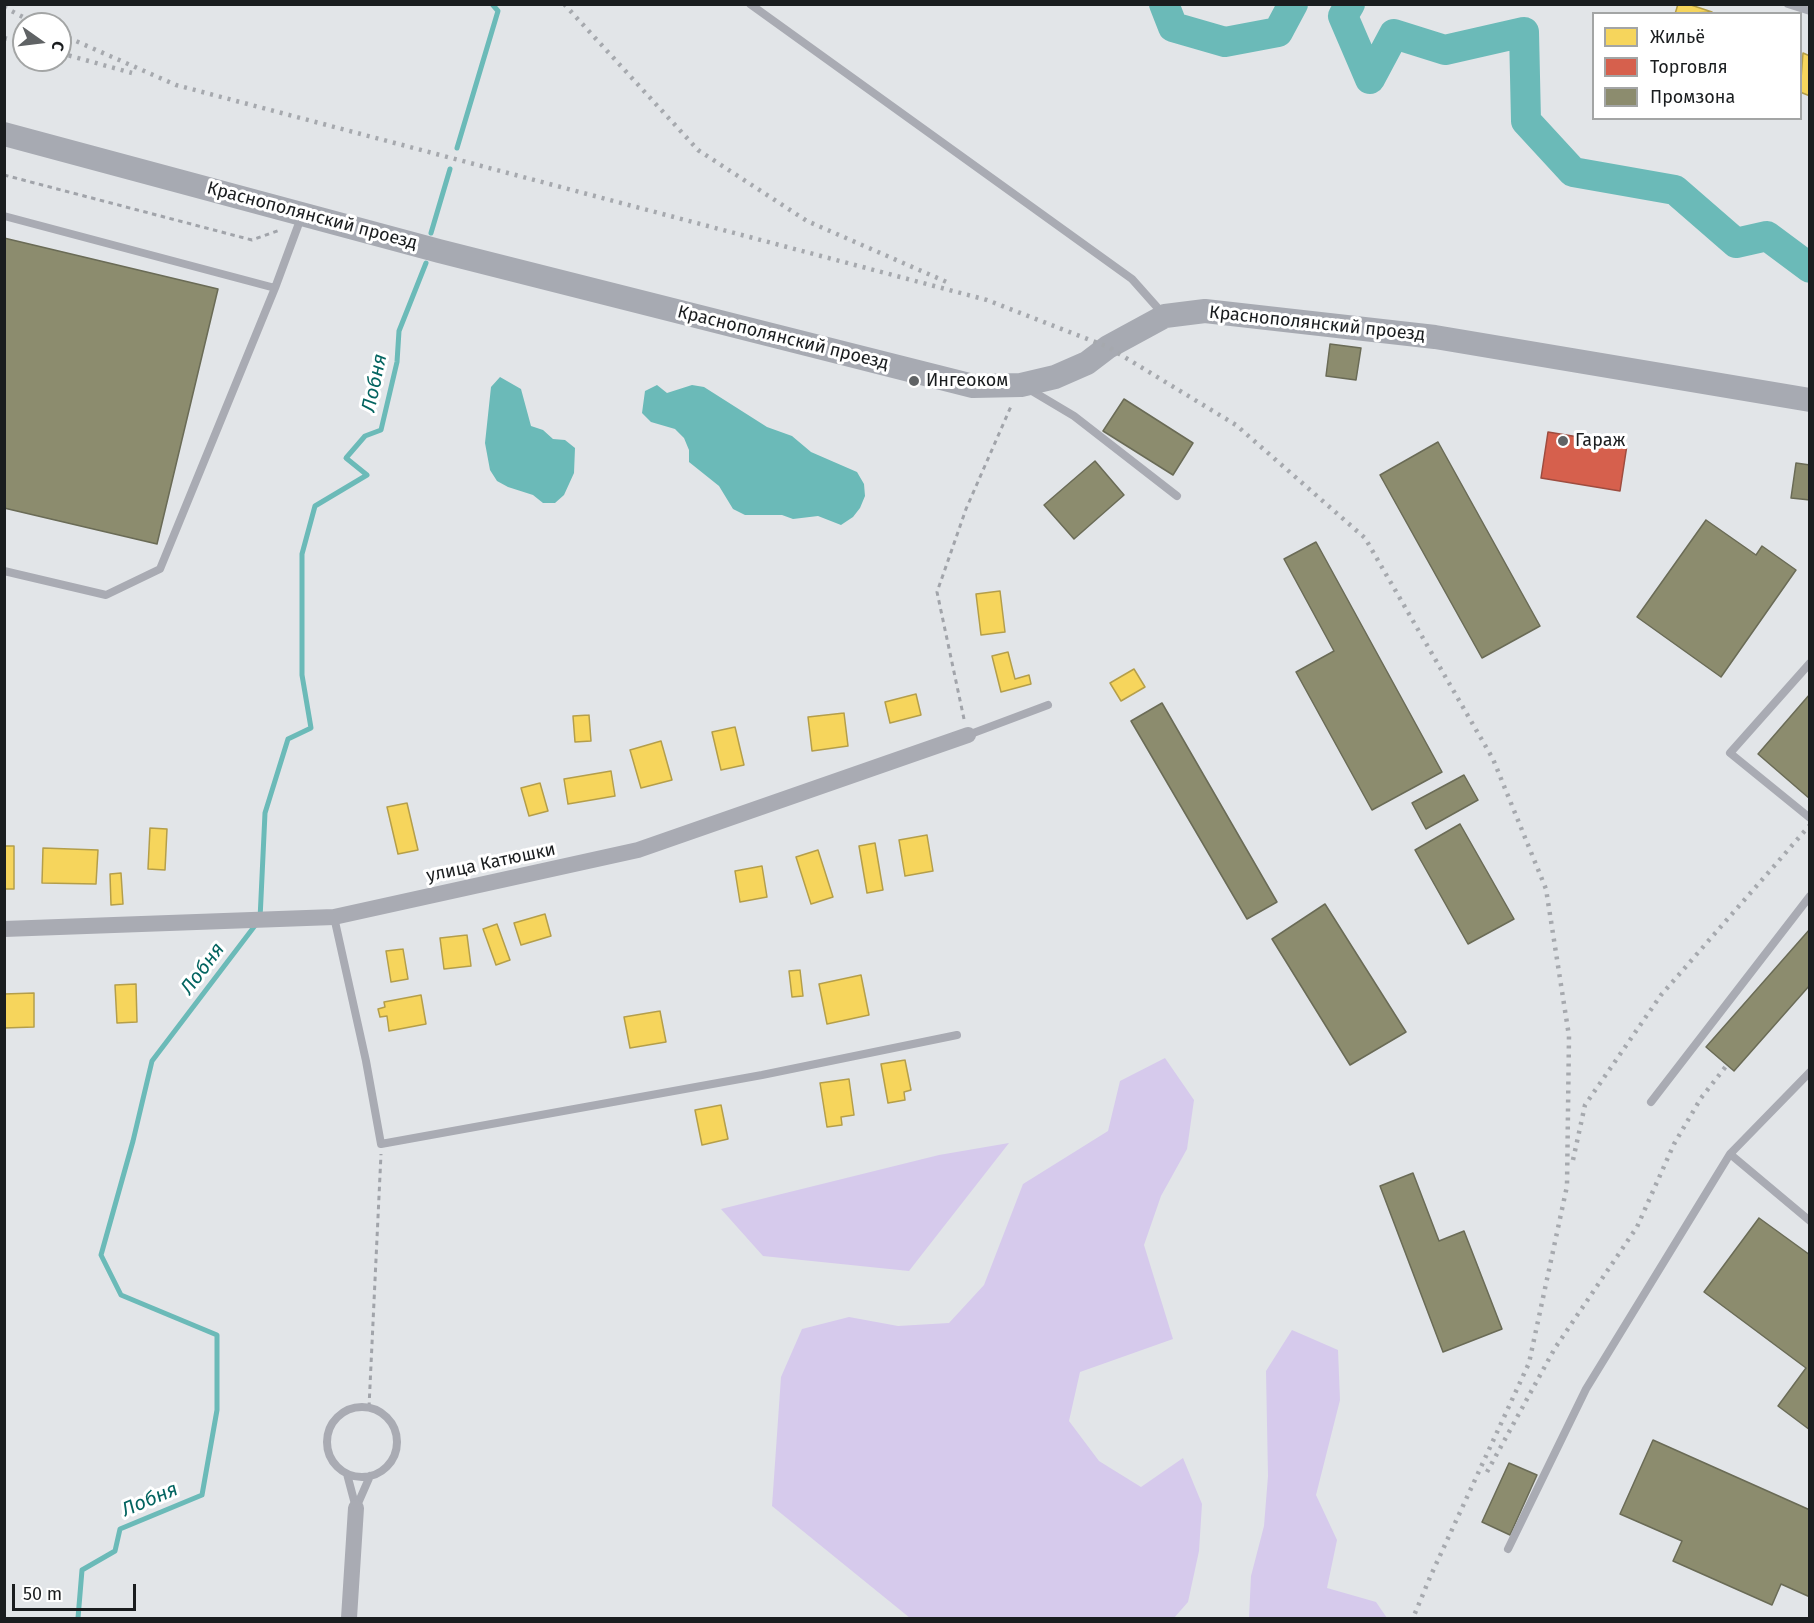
<!DOCTYPE html>
<html>
<head>
<meta charset="utf-8">
<style>
	body { margin:0 }
	#map { position:relative; width:1814px; height:1623px; overflow:hidden; background:#e2e5e8; font-family:"Fira Sans",sans-serif }
	canvas { display:block }
	.frame { position:absolute; inset:0; border:6px solid #1a1d1f; pointer-events:none }
	.legend { position:absolute; left:1592px; top:12px; width:210px; height:108px; box-sizing:border-box; background:#fff; border:2px solid #a3a5a5; margin:0; padding:8px 10px; list-style:none; font-size:18px; color:#1a1d1f }
	.legend li { display:flex; align-items:center; gap:12px; height:30px }
	.legend b { width:30px; border:2px solid #a3a5a5 }
	.north { position:absolute; left:12px; top:12px; width:60px; height:60px; box-sizing:border-box; background:#fff; border:2px solid #a3a5a5; border-radius:50%; rotate:104deg; font-size:16px; font-weight:700; line-height:24px; text-align:center; color:#1a1d1f }
	.north::after { content:''; display:block; margin:auto; width:21px; height:27px; background:#606365; clip-path:polygon(50% 0,100% 100%,50% 72%,0 100%) }
	.scale { position:absolute; left:12px; top:1584px; width:124px; height:27px; box-sizing:border-box; border:3px solid #1a1d1f; border-top:0; padding-left:8px; font-size:18px; line-height:21px; white-space:nowrap; color:#1a1d1f; -webkit-text-stroke:4px #fff; paint-order:stroke }
</style>
</head>
<body>
<div id="map">
<canvas width="1814" height="1623"></canvas>
<div class="frame"></div>
<ul class="legend">
<li><b style="height:16px;background:#f6d55c"></b>Жильё</li>
<li><b style="height:16px;background:#d6604d"></b>Торговля</li>
<li><b style="height:16px;background:#8c8c6e"></b>Промзона</li>
</ul>
<div class="north">С</div>
<div class="scale">50 m</div>
</div>
<script>
const c = document.querySelector('canvas').getContext('2d');
c.lineJoin = 'round';
function fillPath(path, color) { c.fillStyle = color; c.fill(path, 'evenodd'); }
const shape = rows => new Path2D(rows.map(r => 'M' + r).join(''));
function stroke(path, color, width, dash) { c.strokeStyle = color; c.lineWidth = width; c.lineCap = dash ? 'butt' : 'round'; c.setLineDash(dash || []); c.stroke(path); }
function write(font, color, halo, rows, align = 'center') {
  c.font = font + ' "Fira Sans",sans-serif'; c.lineWidth = 6; c.setLineDash([]); c.textBaseline = 'middle'; c.strokeStyle = halo; c.fillStyle = color; for (const [text, x, y, turn = 0] of rows) {
    c.save(); c.translate(x, y); c.rotate((+turn || 0) * Math.PI / 180); c.textAlign = isNaN(turn) ? turn : align; if (halo) c.strokeText(text, 0, 0); c.fillText(text, 0, 0); c.restore();
  }
}
fillPath(shape([
	[1165,1058,1194,1100,1187,1149,1161,1196,1144,1245,1173,1339,1080,1372,1069,1421,1099,1461,1141,1487,1183,1458,1202,1504,1199,1551,1188,1602,1174,1618,910,1618,772,1506,781,1377,802,1329,849,1317,898,1326,949,1323,984,1285,1023,1184,1108,1131,1120,1081],
	[1009,1143,909,1271,763,1256,721,1209,939,1155],
	[1292,1330,1338,1350,1340,1400,1316,1495,1337,1540,1327,1588,1376,1602,1387,1618,1249,1618,1251,1576,1264,1526,1268,1476,1266,1371]
]), '#d6caec');
fillPath(shape([
	[500,377,521,389,531,426,543,430,553,439,565,440,575,448,574,473,564,495,555,503,543,503,533,495,508,487,497,481,490,470,485,443,491,387],
	[657,385,667,393,692,385,704,387,767,427,792,436,811,452,857,472,864,484,865,496,860,508,853,517,841,525,818,516,793,519,782,515,745,515,733,509,719,486,689,462,689,450,684,438,675,429,651,422,642,413,645,391]
]), '#6bbab8');
const homes = shape([
	[1678,4,1688,4,1712,12,1675,14,1678,4],
	[1803,53,1810,56,1810,96,1800,92,1803,53],
	[1000,591,1005,632,981,635,976,594,1000,591],
	[1008,652,1015,679,1029,675,1031,684,1001,692,992,656,1008,652],
	[1134,669,1145,687,1121,701,1110,683,1134,669],
	[916,694,921,715,890,723,885,702,916,694],
	[844,713,848,746,812,751,808,717,844,713],
	[589,715,591,741,575,742,573,716,589,715],
	[735,727,744,765,721,770,712,732,735,727],
	[661,741,672,780,641,788,630,750,661,741],
	[611,771,615,796,568,804,564,779,611,771],
	[540,783,548,811,529,816,521,788,540,783],
	[407,803,418,850,398,854,387,807,407,803],
	[150,828,167,829,165,870,148,869,150,828],
	[927,835,933,871,905,876,899,840,927,835],
	[875,843,883,890,867,893,859,846,875,843],
	[4,846,14,846,14,889,4,889,4,846],
	[43,848,98,850,96,884,42,883,43,848],
	[818,850,833,897,811,904,796,857,818,850],
	[762,866,767,897,740,902,735,871,762,866],
	[121,873,123,904,111,905,110,874,121,873],
	[545,914,551,936,521,945,514,923,545,914],
	[497,924,510,960,496,965,483,929,497,924],
	[467,935,471,966,444,969,440,938,467,935],
	[403,949,408,979,391,982,386,951,403,949],
	[800,970,803,996,792,997,789,971,800,970],
	[861,975,869,1015,827,1024,819,984,861,975],
	[136,984,137,1022,117,1023,115,985,136,984],
	[34,993,34,1027,4,1028,4,994,34,993],
	[421,995,426,1024,389,1031,387,1016,380,1017,378,1009,385,1007,384,1002,421,995],
	[660,1011,666,1042,630,1048,624,1017,660,1011],
	[905,1060,911,1090,904,1092,905,1100,888,1103,881,1064,905,1060],
	[849,1079,854,1115,841,1117,842,1125,827,1127,820,1083,849,1079],
	[721,1105,728,1139,702,1145,695,1110,721,1105]
]);
fillPath(homes, '#f6d55c');
stroke(homes, '#b49e4a', 1.5);
const shops = shape([
	[1548,432,1627,445,1620,491,1541,478,1548,432]
]);
fillPath(shops, '#d6604d');
stroke(shops, '#9e4c3f', 1.5);
const industry = shape([
	[4,238,218,289,157,544,4,508,4,238],
	[1330,344,1361,348,1356,380,1326,376,1330,344],
	[1124,399,1193,443,1173,475,1103,431,1124,399],
	[1438,442,1540,626,1482,658,1380,475,1438,442],
	[1095,461,1124,495,1074,539,1044,505,1095,461],
	[1796,463,1810,465,1810,500,1791,498,1796,463],
	[1706,520,1756,555,1762,546,1796,570,1721,677,1637,617,1706,520],
	[1316,542,1442,772,1372,810,1296,672,1334,651,1284,559,1316,542],
	[1810,694,1810,799,1758,754,1810,694],
	[1162,703,1277,902,1247,919,1131,721,1162,703],
	[1464,775,1478,800,1426,829,1412,803,1464,775],
	[1460,824,1514,919,1468,944,1415,850,1460,824],
	[1325,904,1406,1032,1350,1065,1272,939,1325,904],
	[1810,929,1810,985,1734,1071,1706,1047,1810,929],
	[1413,1173,1439,1241,1464,1231,1502,1329,1443,1352,1380,1186,1413,1173],
	[1759,1218,1810,1255,1810,1430,1778,1406,1806,1368,1704,1292,1759,1218],
	[1653,1440,1810,1510,1810,1597,1781,1584,1772,1605,1673,1561,1682,1541,1620,1514,1653,1440],
	[1509,1463,1537,1475,1510,1535,1482,1522,1509,1463]
]);
fillPath(industry, '#8c8c6e');
stroke(industry, '#6a6b56', 1.5);
stroke(shape([
	[457,148,498,11,492,4],
	[431,233,450,169],
	[78,1618,82,1570,115,1551,120,1529,202,1495,217,1410,217,1335,121,1295,101,1255,133,1141,152,1061,260,919,265,813,288,739,311,728,302,675,302,554,315,506,367,475,346,458,365,436,381,430,397,362,399,331,426,263]
]), '#6bbab8', 5);
stroke(shape([
	[1164,4,1173,27,1225,42,1278,32,1293,4],
	[1350,4,1343,16,1370,79,1394,34,1445,50,1524,32,1526,121,1573,172,1675,190,1736,243,1767,236,1810,268]
]), '#6bbab8', 30);
stroke(shape([
	[4,175,252,240,280,230],
	[964,719,937,592,966,509,1012,404],
	[369,1407,381,1154]
]), '#a1a4aa', 3, [4.5, 4.5]);
stroke(shape([
	[750,4,1132,279,1164,315],
	[1788,4,1810,11],
	[4,216,275,288],
	[1027,388,1074,416,1177,496],
	[4,571,106,595,160,569,275,288,302,215],
	[1810,663,1730,753,1810,818],
	[968,735,1048,705],
	[334,917,366,1061,381,1144,762,1075,957,1035],
	[1810,1072,1730,1154,1810,1221],
	[1651,1102,1810,896],
	'327 1442a35 35 0 1 1 70 0a35 35 0 1 1-70 0Z',
	[347,1474,356,1508],
	[356,1508,370,1476],
	[1508,1549,1586,1389,1730,1154]
]), '#a9abb3', 8);
stroke(shape([
	[4,929,334,917,638,850,968,735],
	[349,1618,356,1508]
]), '#a9abb3', 16);
stroke(shape([
	[4,134,439,251,973,386,1021,385,1055,377,1087,363,1108,347,1165,316,1205,311,1435,337,1810,400]
]), '#a7aab2', 24);
stroke(shape([
	[564,4,698,150,807,221,949,283],
	[4,7,36,24],
	[60,34,176,85,987,300,1108,347,1236,425,1365,538,1493,759,1546,889,1569,1036,1567,1186,1529,1363,1431,1575,1413,1618],
	[4,38,24,43],
	[60,53,132,73],
	[1573,1160,1585,1105,1661,995,1810,825],
	[1487,1472,1555,1348,1637,1227,1674,1144,1701,1098,1727,1065]
]), '#a6a9ae', 4.5, [3, 6]);
for (const [x, y, r, color] of [
	[914,381,6,"#606365"],
	[1563,441,6,"#606365"]
]) { const dot = new Path2D(); dot.arc(x, y, r, 0, 2 * Math.PI); c.fillStyle = color; c.fill(dot); stroke(dot, '#fff', 2); }
write('18px', '#1a1d1f', '#fff', [
	["Краснополянский проезд",312,216,15],
	["Краснополянский проезд",1317,324,6],
	["Краснополянский проезд",783,338,14],
	["улица Катюшки",491,863,-12]
]);
write('18px', '#1a1d1f', '#fff', [
	["Ингеоком",926,381],
	["Гараж",1575,441]
], 'left');
write('italic 20px', '#036460', '#fff', [
	["Лобня",375,383,-78],
	["Лобня",203,969,-53],
	["Лобня",150,1500,-23]
]);
</script>
</body>
</html>
